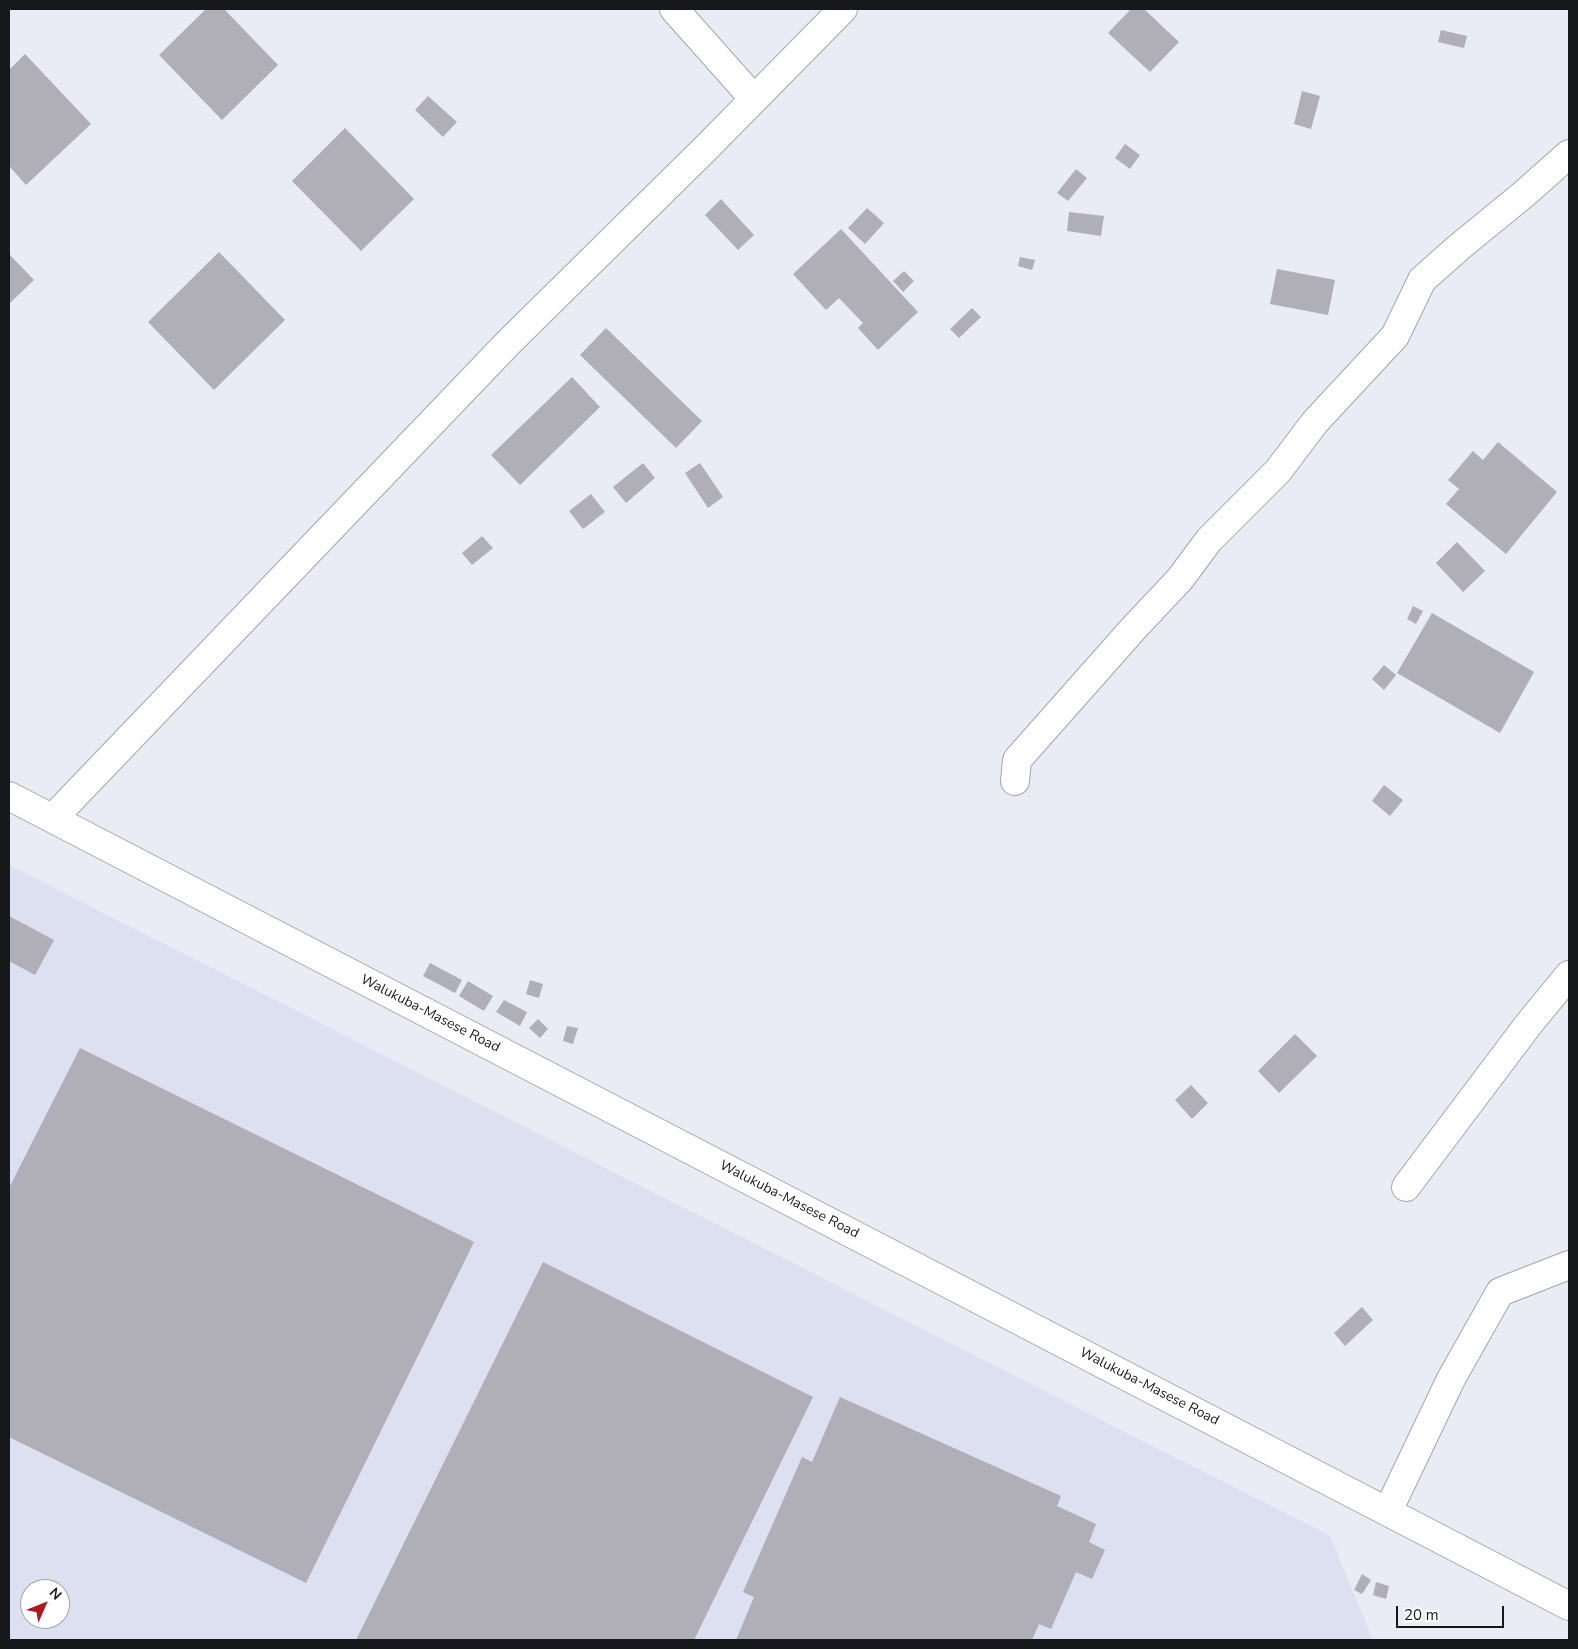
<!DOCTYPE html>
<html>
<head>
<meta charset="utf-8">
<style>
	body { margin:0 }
	#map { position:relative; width:1578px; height:1649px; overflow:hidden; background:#e9ebf5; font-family:"Nunito Sans",sans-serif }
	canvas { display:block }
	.frame { position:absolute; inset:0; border:10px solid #17181b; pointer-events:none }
	.north { position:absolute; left:20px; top:1579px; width:50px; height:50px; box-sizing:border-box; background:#fff; border:1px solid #a2a3a4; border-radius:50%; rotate:46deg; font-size:14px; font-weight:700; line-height:20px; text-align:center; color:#17181b }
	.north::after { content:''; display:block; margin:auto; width:18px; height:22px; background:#ad1b1e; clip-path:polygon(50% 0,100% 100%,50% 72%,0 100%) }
	.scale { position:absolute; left:1396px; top:1606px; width:108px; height:22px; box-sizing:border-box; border:2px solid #17181b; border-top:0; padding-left:6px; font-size:15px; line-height:18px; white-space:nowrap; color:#17181b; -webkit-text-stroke:4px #fff; paint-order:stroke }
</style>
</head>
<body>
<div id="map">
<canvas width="1578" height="1649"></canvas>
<div class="frame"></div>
<div class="north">N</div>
<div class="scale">20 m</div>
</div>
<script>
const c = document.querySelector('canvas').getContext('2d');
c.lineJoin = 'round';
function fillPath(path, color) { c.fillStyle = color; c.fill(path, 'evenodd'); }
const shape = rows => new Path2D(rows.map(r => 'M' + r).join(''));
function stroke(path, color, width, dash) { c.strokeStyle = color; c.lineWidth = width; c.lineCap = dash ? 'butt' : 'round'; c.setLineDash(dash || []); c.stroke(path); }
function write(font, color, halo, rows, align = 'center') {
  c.font = font + ' "Nunito Sans",sans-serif'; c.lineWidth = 4; c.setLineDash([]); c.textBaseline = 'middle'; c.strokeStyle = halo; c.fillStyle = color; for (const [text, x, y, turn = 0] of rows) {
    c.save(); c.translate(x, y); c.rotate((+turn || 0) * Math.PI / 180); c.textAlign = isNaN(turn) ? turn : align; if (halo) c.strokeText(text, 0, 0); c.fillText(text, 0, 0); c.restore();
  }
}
fillPath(shape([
	[9,865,1330,1536,1373,1640,9,1640],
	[30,1589,60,1589,60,1619,30,1619]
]), '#dce0f1');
fillPath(shape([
	[206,9,224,9,278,65,222,120,159,55],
	[1131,9,1144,9,1179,42,1150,72,1108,33],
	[1441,30,1467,36,1464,48,1438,42],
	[25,54,91,124,26,185,9,166,9,70],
	[1302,91,1320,96,1311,129,1294,124],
	[428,96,457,122,443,137,415,110],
	[345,128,414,199,361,251,292,181],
	[1125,144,1140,155,1130,169,1115,158],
	[1076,169,1087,178,1068,201,1057,193],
	[721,199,754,235,738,250,705,215],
	[867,208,884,223,865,244,848,228],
	[1069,212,1104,216,1101,236,1067,231],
	[841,229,918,312,878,350,858,328,863,323,839,298,826,310,793,274],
	[219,252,285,320,214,390,148,322],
	[9,254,34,280,9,304],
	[1020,257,1035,260,1032,270,1018,266],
	[1277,269,1335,280,1328,315,1270,304],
	[904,271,914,281,903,292,893,281],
	[972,308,981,317,959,338,950,329],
	[606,328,702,421,676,448,580,355],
	[572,377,600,407,520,485,491,455],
	[1498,442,1557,492,1506,554,1446,504,1459,489,1448,480,1473,451,1483,460],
	[643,463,655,478,626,503,613,487],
	[700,463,723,497,708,508,685,473],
	[591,494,605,512,583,529,569,511],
	[482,536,493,548,472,565,462,553],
	[1457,542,1485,571,1463,592,1436,563],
	[1413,606,1423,611,1416,624,1407,619],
	[1432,613,1534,672,1500,733,1397,673],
	[1384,665,1396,675,1384,690,1372,679],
	[1384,785,1403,800,1390,816,1372,801],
	[9,916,54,940,35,975,9,961],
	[430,963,462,980,455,993,423,976],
	[530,980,543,984,539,998,526,994],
	[468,981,493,996,484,1011,459,996],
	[504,1000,527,1012,520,1026,496,1012],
	[538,1019,548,1029,540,1038,529,1028],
	[567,1026,578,1028,573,1044,563,1041],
	[1295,1034,1317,1056,1279,1093,1258,1071],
	[80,1048,474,1242,306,1583,9,1437,9,1188],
	[1191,1085,1208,1103,1192,1119,1175,1100],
	[543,1262,813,1397,694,1640,356,1640],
	[1362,1307,1373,1320,1345,1346,1334,1333],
	[840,1397,1061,1496,1057,1506,1096,1524,1089,1542,1105,1550,1092,1579,1076,1572,1051,1629,1039,1624,1032,1640,736,1640,754,1597,743,1592,802,1457,812,1462],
	[1362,1574,1371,1580,1362,1594,1354,1590],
	[1376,1582,1389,1586,1386,1599,1373,1595]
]), '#b0aeb7');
const minor = shape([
	[674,9,754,99],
	[1015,781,1017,760,1133,629,1180,579,1209,540,1278,471,1315,422,1395,336,1422,280,1458,248,1524,194,1569,154],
	[53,818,509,342,705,149,843,9],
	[1406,1187,1528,1025,1569,975],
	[1388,1511,1451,1379,1500,1292,1569,1265]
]);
const tertiary = shape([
	[9,796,1569,1606]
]);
stroke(minor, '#a3a6ae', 30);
stroke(tertiary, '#a3a6ae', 30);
stroke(minor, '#fff', 28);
stroke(tertiary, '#fff', 28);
write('14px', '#17181b', '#fff', [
	["Walukuba-Masese Road",430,1014,27],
	["Walukuba-Masese Road",789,1200,27],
	["Walukuba-Masese Road",1149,1387,27]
]);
</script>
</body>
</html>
